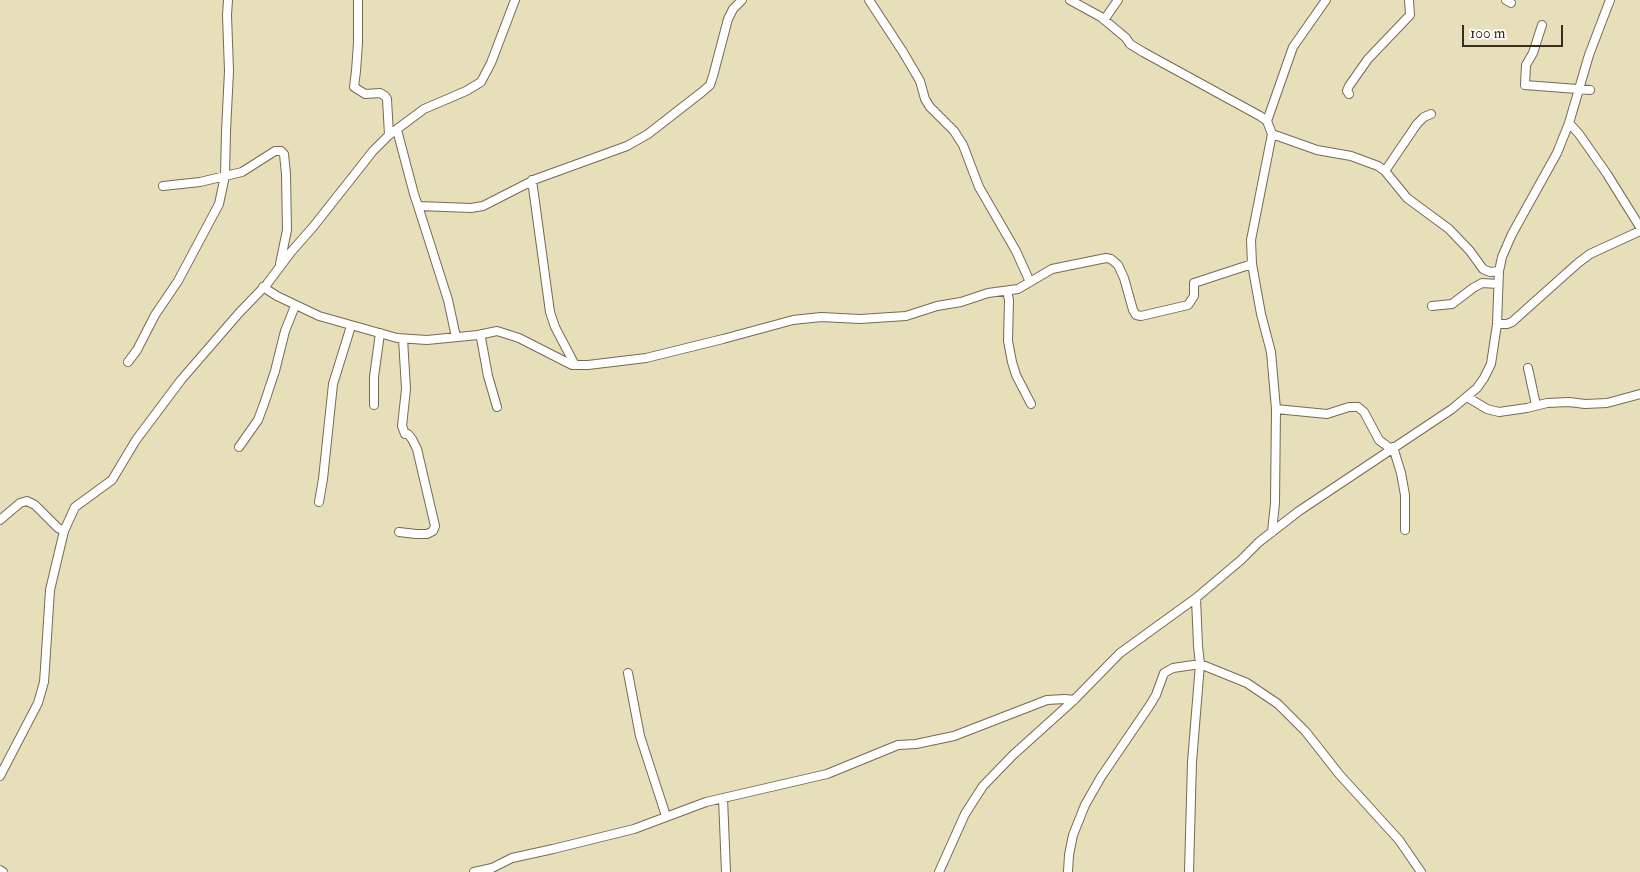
<!DOCTYPE html>
<html>
<head>
<meta charset="utf-8">
<style>
	body { margin:0 }
	#map { position:relative; width:1640px; height:872px; overflow:hidden; background:#e7dfb9; font-family:"IM FELL Double Pica",serif }
	canvas { display:block }
	.scale { position:absolute; left:1462px; top:25px; width:101px; height:22px; box-sizing:border-box; border:2px solid #3b2a1e; border-top:0; padding-left:6px; font-size:15px; line-height:18px; white-space:nowrap; color:#3b2a1e; -webkit-text-stroke:4px #fff; paint-order:stroke }
</style>
</head>
<body>
<div id="map">
<canvas width="1640" height="872"></canvas>
<div class="scale">100 m</div>
</div>
<script>
const c = document.querySelector('canvas').getContext('2d');
c.lineJoin = 'round';
const shape = rows => new Path2D(rows.map(r => 'M' + r).join(''));
function stroke(path, color, width, dash) { c.strokeStyle = color; c.lineWidth = width; c.lineCap = dash ? 'butt' : 'round'; c.setLineDash(dash || []); c.stroke(path); }
const minor = shape([
	[358,0,358,43,356,71,354,87,365,94,380,93,385,96,387,99,389,135],
	[869,0,903,52,920,81,925,99,930,107,954,131,963,145,979,187,1016,251,1030,282],
	[1070,0,1101,17,1126,38,1130,44,1143,52,1260,116,1267,121,1272,134],
	[1506,0,1511,3],
	[1104,20,1118,0],
	[1542,25,1533,53,1526,65,1525,85,1590,90],
	[1349,94,1347,91,1349,86,1368,59,1410,15,1409,0],
	[1267,121,1293,47,1326,0],
	[1569,123,1579,134,1607,174,1640,227],
	[397,130,414,194,418,206,471,208,483,206,536,179,627,146,648,134,702,92,710,85,713,76,728,19,733,9,742,0],
	[1385,171,1417,124,1424,117,1431,114],
	[532,180,550,312,555,327,575,365],
	[163,186,200,182,242,172,275,151,281,151,284,154,286,174,287,230,280,264],
	[418,206,448,300,456,337],
	[1252,264,1261,314,1271,352,1276,409,1275,503,1272,532],
	[263,287,277,296,319,316,397,338,427,340,478,335,497,331,519,338,572,365,588,365,646,358,723,339,793,320,821,317,860,319,906,316,937,306,961,302,988,293,1018,289,1052,269,1106,258,1111,259,1118,265,1124,278,1133,310,1136,315,1141,316,1188,305,1194,296,1194,283,1252,264,1251,240,1272,134,1317,150,1351,156,1378,166,1385,171,1407,198,1449,229,1470,251,1483,269,1490,272,1499,271],
	[1007,291,1009,300,1008,341,1012,362,1016,375,1031,404],
	[1432,306,1452,304,1473,288,1482,283,1498,284],
	[1497,324,1507,324,1512,322,1578,263,1590,254,1640,231],
	[482,334,481,338,488,376,497,407],
	[128,362,137,350,155,315,178,281,219,204,225,176,226,131,229,71,227,15,228,0],
	[1528,368,1536,405],
	[1467,397,1487,409,1499,412,1527,408,1547,403,1569,402,1585,404,1607,403,1640,394],
	[374,405,374,377,380,333],
	[1276,409,1327,414,1349,407,1358,407,1364,412,1379,440,1391,449],
	[239,447,258,420,264,404,275,371,285,331,295,306],
	[1393,447,1401,473,1405,495,1405,530],
	[319,502,323,479,333,384,351,326],
	[0,520,20,503,27,501,35,505,58,528,64,531],
	[399,532,416,534,427,534,433,531,435,526,417,449,412,439,408,434,405,434,402,426,406,389,403,339],
	[628,673,640,736,666,816],
	[0,776,38,703,44,682,45,668,50,590,64,531,75,507,112,480,136,440,181,380,239,313,267,284,291,252,313,227,373,151,389,135,424,109,466,91,481,82,491,63,515,0],
	[723,798,726,872],
	[0,870,3,872],
	[474,872,492,868,512,858,553,849,634,829,706,802,827,774,898,745,916,744,954,736,1047,700,1065,699,1074,700],
	[939,872,965,814,983,786,1013,755,1074,700,1120,653,1196,598,1241,560,1259,542,1299,511,1452,409,1477,388,1484,378,1491,364,1497,324,1499,271,1502,257,1512,234,1557,153,1569,123,1589,55,1610,0],
	[1068,872,1069,855,1073,835,1085,805,1101,777,1150,705,1156,695,1164,673,1173,668,1200,664,1247,683,1278,704,1306,732,1339,774,1399,840,1421,872],
	[1189,872,1192,762,1200,664,1198,646,1196,598]
]);
stroke(minor, '#776954', 10);
stroke(minor, '#fff', 8);
</script>
</body>
</html>
